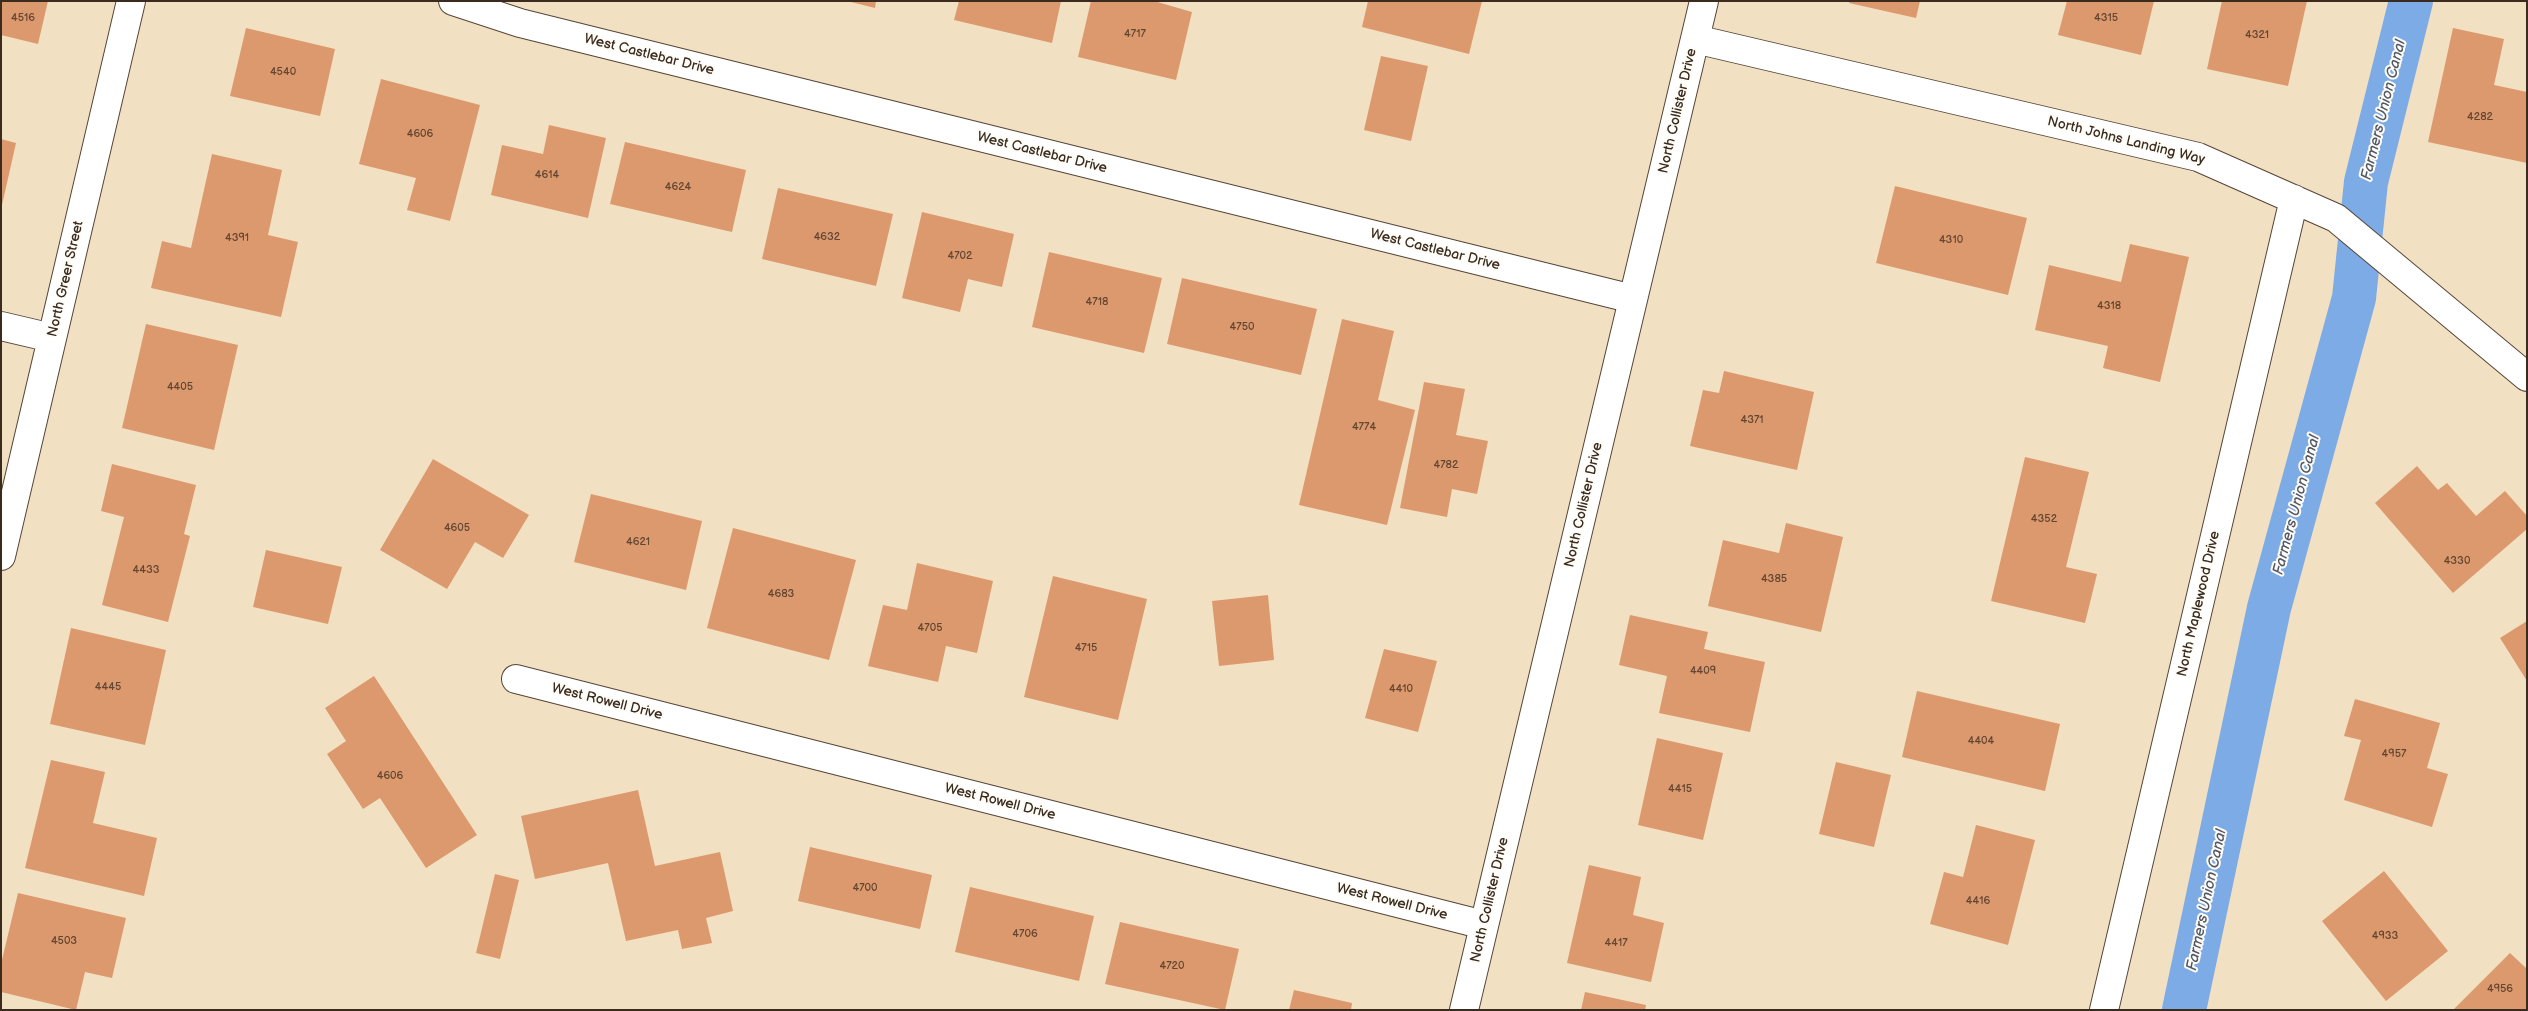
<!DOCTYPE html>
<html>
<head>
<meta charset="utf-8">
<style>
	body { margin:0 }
	#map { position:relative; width:2528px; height:1011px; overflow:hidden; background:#f2e0c2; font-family:"Balsamiq Sans",sans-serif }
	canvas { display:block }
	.frame { position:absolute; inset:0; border:2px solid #3b2a1e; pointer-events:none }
</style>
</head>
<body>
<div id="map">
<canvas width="2528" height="1011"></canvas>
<div class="frame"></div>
</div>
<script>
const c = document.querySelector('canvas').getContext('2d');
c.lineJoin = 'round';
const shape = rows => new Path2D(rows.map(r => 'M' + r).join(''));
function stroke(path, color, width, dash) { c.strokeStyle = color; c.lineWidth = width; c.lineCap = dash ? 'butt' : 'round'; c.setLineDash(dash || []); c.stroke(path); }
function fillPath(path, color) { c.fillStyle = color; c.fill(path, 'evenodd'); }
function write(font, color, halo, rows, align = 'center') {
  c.font = font + ' "Balsamiq Sans",sans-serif'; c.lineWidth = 4; c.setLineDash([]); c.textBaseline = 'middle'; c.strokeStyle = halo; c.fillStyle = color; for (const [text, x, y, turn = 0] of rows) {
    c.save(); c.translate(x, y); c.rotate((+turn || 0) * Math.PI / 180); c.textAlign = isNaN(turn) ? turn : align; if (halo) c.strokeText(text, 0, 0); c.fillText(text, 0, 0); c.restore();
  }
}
stroke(shape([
	[2184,1010,2269,608,2354,298,2366,182,2411,1]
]), '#7cabe6', 44);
fillPath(shape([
	[1,1,48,1,38,44,1,35],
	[847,1,876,1,875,8],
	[959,1,1061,1,1052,43,954,20],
	[1091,1,1154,1,1192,12,1176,80,1078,57],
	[1368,1,1482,1,1469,54,1362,27],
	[1850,1,1920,1,1916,18,1849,3],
	[2067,1,2154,1,2141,55,2058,35],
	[2222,1,2307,1,2288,86,2207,69],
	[246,28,335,49,320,116,230,96],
	[2453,28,2504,39,2494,85,2527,92,2527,163,2428,142],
	[1381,56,1428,66,1411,141,1364,130],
	[381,79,480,105,450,221,407,210,416,178,359,164],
	[549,125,606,138,588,218,491,195,502,145,543,154],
	[1,139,16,143,2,205,1,205],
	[625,142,746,170,732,232,610,204],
	[212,154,282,170,268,235,298,242,281,317,151,288,162,241,191,248],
	[1895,186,2027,218,2008,295,1876,263],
	[778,188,893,214,876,286,762,259],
	[922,212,1014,234,1002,287,968,279,960,312,902,298],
	[2130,244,2189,257,2160,382,2103,368,2108,346,2035,330,2049,265,2121,282],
	[1049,252,1162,278,1144,353,1032,327],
	[1182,278,1317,309,1301,375,1167,344],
	[1342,319,1394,331,1378,400,1415,410,1387,525,1299,505],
	[146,324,238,345,214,450,122,428],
	[1724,371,1814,392,1797,470,1690,446,1703,390,1719,393],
	[1424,382,1465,389,1456,435,1488,441,1477,494,1452,489,1447,517,1400,508],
	[2025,457,2089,472,2066,567,2097,574,2085,623,1991,601],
	[433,459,529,515,503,558,475,542,447,589,380,550],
	[112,464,196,485,184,534,190,536,168,622,102,605,124,517,101,511],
	[2417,466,2438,490,2447,483,2476,516,2505,491,2527,516,2527,529,2453,593,2375,503],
	[591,494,702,521,686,590,574,562],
	[1786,523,1843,537,1821,632,1708,606,1723,540,1779,553],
	[733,528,856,560,829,660,707,628],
	[266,550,342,567,328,624,253,607],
	[917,563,993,581,977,653,946,646,938,682,868,666,883,605,907,610],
	[1053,576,1147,599,1118,720,1024,697],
	[1268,595,1274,660,1219,666,1212,601],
	[1630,615,1708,632,1704,649,1765,662,1750,732,1659,713,1667,676,1619,665],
	[2527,621,2527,681,2500,638],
	[71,628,166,650,145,745,50,724],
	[1384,649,1437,661,1418,732,1365,718],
	[374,676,477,835,426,868,380,798,363,809,327,754,346,741,325,708],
	[1917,691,2060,724,2045,791,1902,757],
	[2355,699,2440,723,2427,768,2448,774,2432,827,2344,800,2361,740,2344,736],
	[1657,738,1723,753,1703,840,1638,825],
	[51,760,105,772,93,823,157,838,144,896,25,868],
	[1836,762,1891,775,1874,847,1819,834],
	[638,790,655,866,720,852,733,911,706,918,712,943,682,949,678,930,626,941,608,863,535,879,521,816],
	[1976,825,2035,840,2008,945,1930,924,1944,872,1963,877],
	[810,847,932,875,920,929,798,901],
	[1589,865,1641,877,1633,915,1664,923,1651,982,1567,963],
	[2384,871,2448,951,2386,1001,2322,921],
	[495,874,519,880,500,959,476,953],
	[970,887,1094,916,1079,981,955,952],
	[18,893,126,918,112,978,85,972,76,1010,1,992,1,964],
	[1120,922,1239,949,1225,1010,1105,984],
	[2510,953,2527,969,2527,1010,2453,1010],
	[1294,990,1352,1003,1351,1010,1289,1010],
	[1585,992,1646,1005,1645,1010,1581,1010]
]), '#dc996d');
const minor = shape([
	[453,1,520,23,1633,299],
	[1695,39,2198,157,2336,218,2527,377],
	[1,326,52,338],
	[1,556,131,1],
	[516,679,1484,925],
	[1464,1010,1704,1],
	[2104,1010,2294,199]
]);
stroke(minor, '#564537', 30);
stroke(minor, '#fff', 28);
write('11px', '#634632', null, [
	["4516",23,18],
	["4315",2106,18],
	["4717",1135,34],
	["4321",2257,35],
	["4540",283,72],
	["4282",2480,117],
	["4606",420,134],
	["4614",547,175],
	["4624",678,187],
	["4632",827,237],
	["4391",237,238],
	["4310",1951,240],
	["4702",960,256],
	["4718",1097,302],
	["4318",2109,306],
	["4750",1242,327],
	["4405",180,387],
	["4371",1752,420],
	["4774",1364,427],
	["4782",1446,465],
	["4352",2044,519],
	["4605",457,528],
	["4621",638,542],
	["4330",2457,561],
	["4433",146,570],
	["4385",1774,579],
	["4683",781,594],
	["4705",930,628],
	["4715",1086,648],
	["4409",1703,671],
	["4445",108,687],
	["4410",1401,689],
	["4404",1981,741],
	["4957",2394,754],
	["4606",390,776],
	["4415",1680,789],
	["4700",865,888],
	["4416",1978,901],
	["4706",1025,934],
	["4933",2385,936],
	["4503",64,941],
	["4417",1616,943],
	["4720",1172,966],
	["4956",2500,989]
]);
write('14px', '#3b2a1e', '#fdfcf7', [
	["West Castlebar Drive",649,55,14],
	["North Collister Drive",1678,111,-77],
	["North Johns Landing Way",2126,141,14],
	["West Castlebar Drive",1042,153,14],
	["West Castlebar Drive",1435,250,14],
	["North Greer Street",66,279,-77],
	["North Collister Drive",1584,505,-77],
	["North Maplewood Drive",2199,604,-77],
	["West Rowell Drive",607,702,14],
	["West Rowell Drive",1000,802,14],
	["North Collister Drive",1490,900,-77],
	["West Rowell Drive",1392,902,14]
]);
write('italic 15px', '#525764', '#fdfcf7', [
	["Farmers Union Canal",2384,110,-76],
	["Farmers Union Canal",2297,505,-75],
	["Farmers Union Canal",2207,900,-78]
]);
</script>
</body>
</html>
